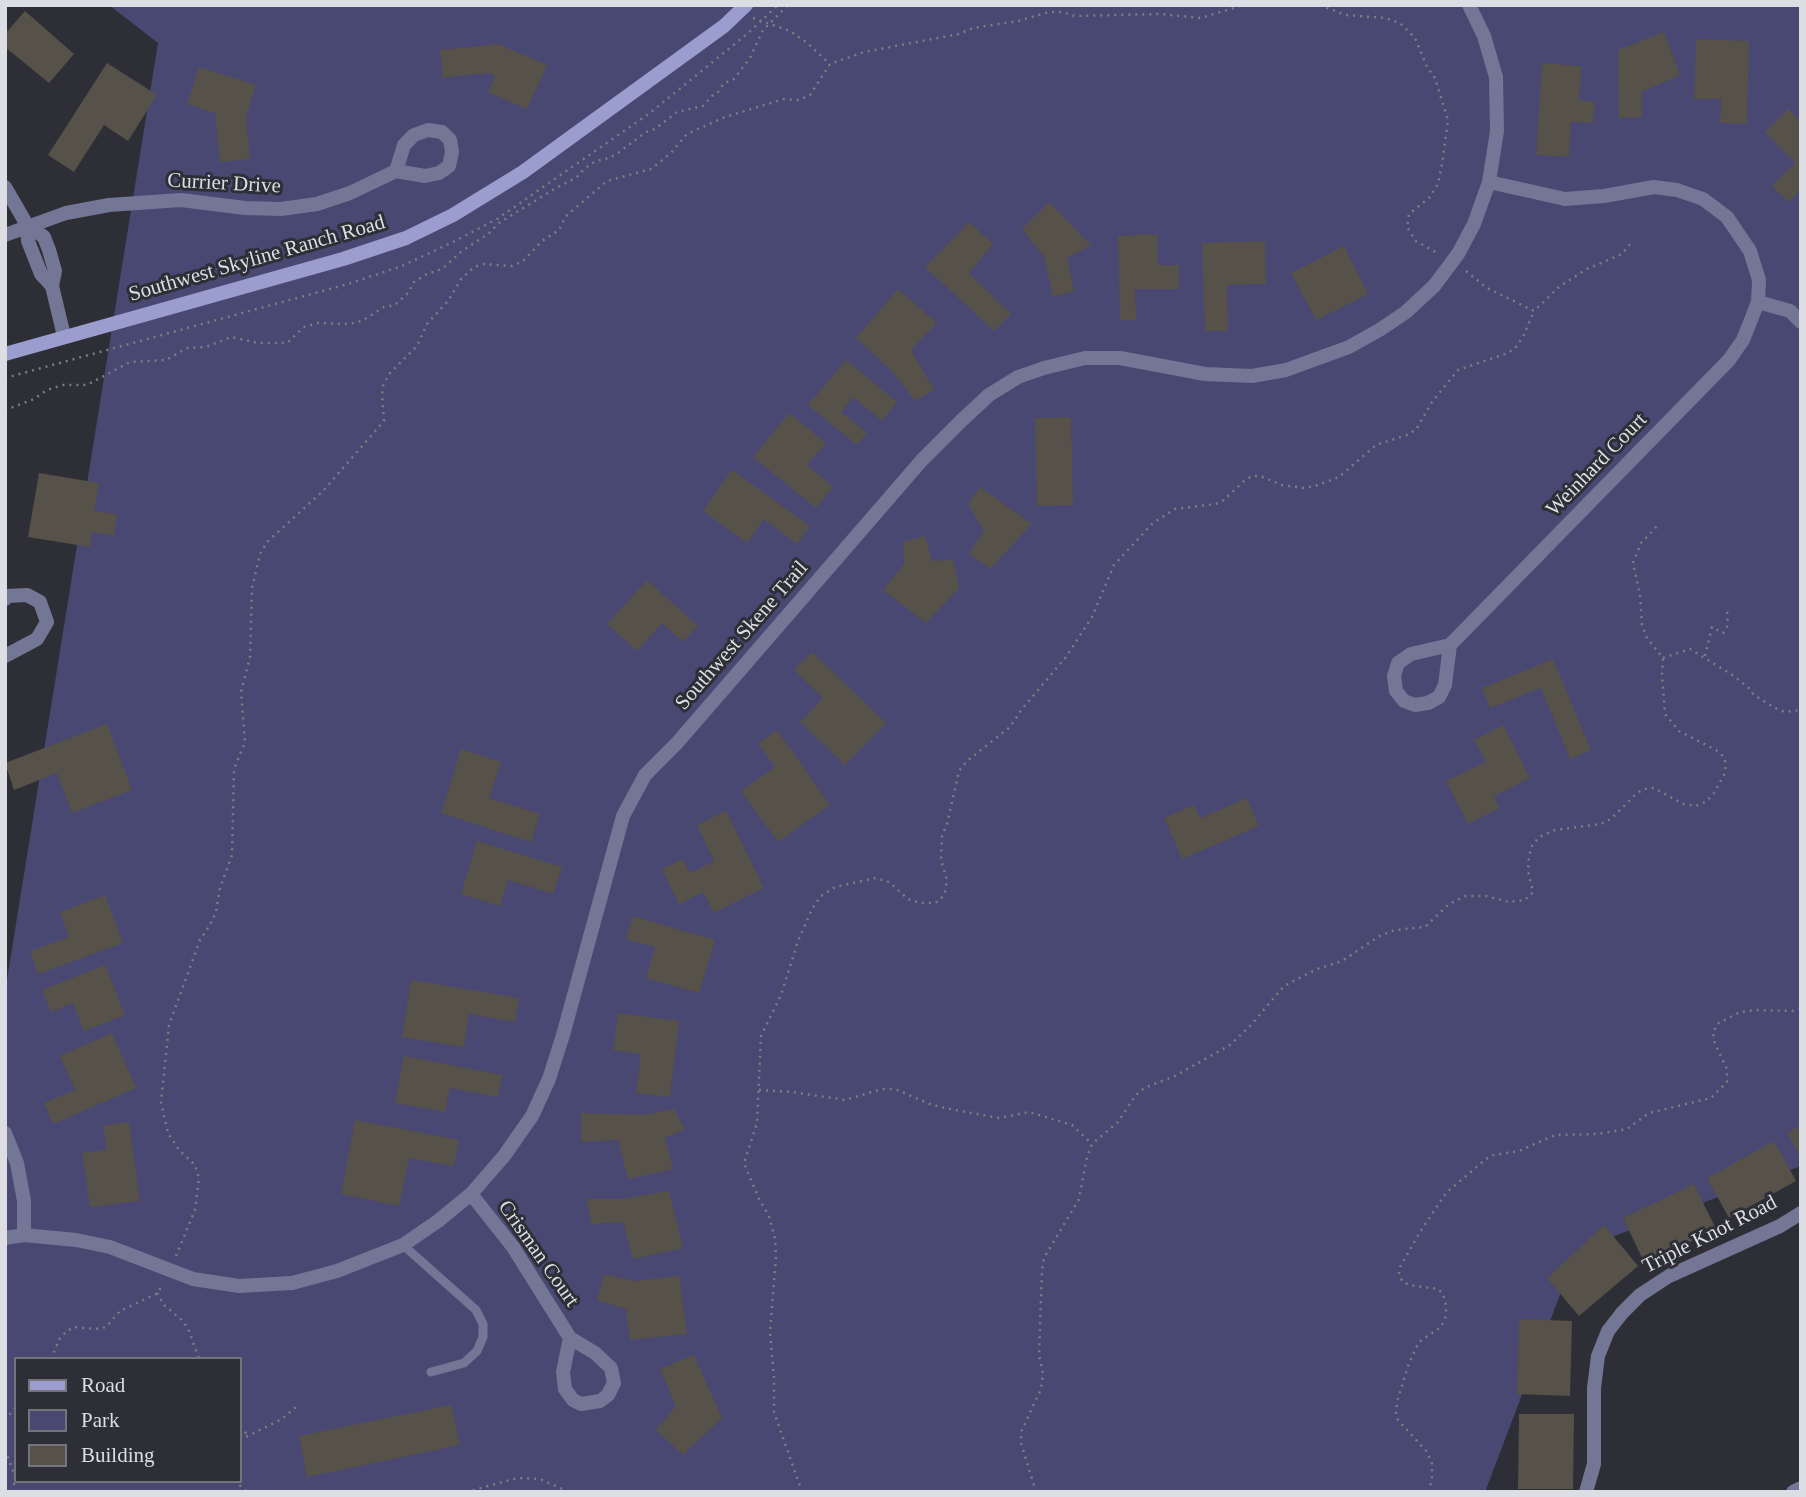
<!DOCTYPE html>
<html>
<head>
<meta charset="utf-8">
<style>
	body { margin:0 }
	#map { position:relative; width:1806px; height:1497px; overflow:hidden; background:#2e2f36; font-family:"Times New Roman",serif }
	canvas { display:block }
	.frame { position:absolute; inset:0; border:7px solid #dddee3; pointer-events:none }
	.legend { position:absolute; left:14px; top:1357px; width:228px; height:126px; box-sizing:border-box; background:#2e2f36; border:2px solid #74757b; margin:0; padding:9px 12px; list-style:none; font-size:21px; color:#dddee3 }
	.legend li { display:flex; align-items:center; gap:14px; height:35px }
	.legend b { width:35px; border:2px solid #74757b }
</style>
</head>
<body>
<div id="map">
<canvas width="1806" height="1497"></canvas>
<div class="frame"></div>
<ul class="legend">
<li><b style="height:9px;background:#9b9dcf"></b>Road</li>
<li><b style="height:19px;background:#484873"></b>Park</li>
<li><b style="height:19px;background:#565149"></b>Building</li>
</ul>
</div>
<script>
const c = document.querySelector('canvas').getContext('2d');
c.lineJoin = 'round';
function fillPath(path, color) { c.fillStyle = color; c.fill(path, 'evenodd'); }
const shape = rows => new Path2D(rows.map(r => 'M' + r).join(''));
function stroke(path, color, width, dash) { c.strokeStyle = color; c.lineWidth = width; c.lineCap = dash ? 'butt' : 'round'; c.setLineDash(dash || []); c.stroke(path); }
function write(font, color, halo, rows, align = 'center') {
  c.font = font + ' "Times New Roman",serif'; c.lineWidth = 6; c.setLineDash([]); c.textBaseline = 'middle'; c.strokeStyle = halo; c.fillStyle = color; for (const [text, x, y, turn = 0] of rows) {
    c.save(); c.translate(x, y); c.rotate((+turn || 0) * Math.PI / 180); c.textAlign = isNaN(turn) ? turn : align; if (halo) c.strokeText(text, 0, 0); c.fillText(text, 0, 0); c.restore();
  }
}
fillPath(shape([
	[109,5,1801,5,1801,1166,1577,1250,1485,1492,5,1492,5,992,158,43],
	[16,1359,240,1359,240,1481,16,1481]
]), '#484873');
fillPath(shape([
	[25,11,74,54,49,83,5,47,5,34],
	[1664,32,1680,75,1642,92,1642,117,1619,118,1618,50],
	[1696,39,1749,41,1747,124,1720,123,1721,99,1694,99],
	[498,44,547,65,527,109,488,92,495,76,489,73,443,78,440,50],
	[107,63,157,95,128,141,104,125,74,172,48,155],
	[1542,63,1581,66,1579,100,1595,102,1593,123,1571,122,1569,157,1536,155],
	[199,67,256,85,246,117,250,159,220,162,215,113,187,104],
	[1788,109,1801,122,1801,190,1788,202,1772,186,1795,163,1765,132],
	[1049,202,1091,245,1067,258,1074,291,1053,297,1044,257,1022,229],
	[969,222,993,244,969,273,1011,314,994,331,925,267],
	[1157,234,1158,265,1179,265,1179,289,1135,289,1136,320,1120,320,1118,236],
	[1265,241,1266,284,1227,285,1228,331,1205,331,1202,243],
	[1344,246,1368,294,1316,320,1291,273],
	[898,289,937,323,911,350,934,390,915,401,892,371,856,338],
	[846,360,897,402,882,421,853,397,841,412,867,433,857,445,808,405],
	[789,413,826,443,807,465,833,487,816,508,753,457],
	[1071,417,1073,505,1037,506,1035,418],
	[732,470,810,526,797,544,764,519,747,543,703,511],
	[39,473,99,483,94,511,117,514,114,536,92,532,90,547,28,537],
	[980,487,1032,524,990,569,969,554,984,531,968,504],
	[925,536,932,561,953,560,959,588,926,623,883,590,904,564,903,542],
	[647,580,698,626,683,642,662,623,637,651,607,624],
	[812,652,886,723,845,765,800,722,823,698,794,670],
	[1553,659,1591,750,1570,759,1541,688,1490,708,1482,688],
	[107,724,132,790,72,813,57,773,14,790,5,763],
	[1503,725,1530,778,1494,796,1500,808,1468,824,1446,781,1486,762,1474,740],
	[777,730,830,805,778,842,741,791,775,767,758,743],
	[461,749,501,762,489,798,540,814,531,842,441,813],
	[1247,798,1259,826,1182,859,1164,818,1194,805,1200,818],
	[726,811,764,888,714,913,703,892,679,904,662,869,683,859,690,873,714,861,697,825],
	[477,841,562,867,553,894,508,880,500,906,461,894],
	[105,895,123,943,38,974,30,951,69,937,60,912],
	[633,916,715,940,699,993,646,978,655,947,626,939],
	[105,965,125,1015,84,1031,73,1003,51,1012,42,990],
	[411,980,519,998,515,1022,469,1014,464,1047,402,1037],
	[618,1013,679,1021,670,1097,636,1093,641,1054,613,1050],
	[112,1033,136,1088,53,1124,44,1103,75,1090,60,1056],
	[404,1056,502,1075,498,1097,450,1088,445,1112,395,1103],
	[674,1109,685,1129,665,1138,673,1169,628,1179,618,1140,581,1142,581,1113,644,1115],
	[355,1120,459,1140,454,1166,409,1158,399,1206,341,1194],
	[129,1122,140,1201,90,1207,82,1153,107,1150,103,1126],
	[1801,1125,1801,1157,1787,1133],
	[1774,1141,1796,1181,1729,1218,1707,1178],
	[1694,1184,1716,1229,1645,1264,1623,1218],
	[669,1191,683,1248,633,1259,623,1222,591,1224,587,1199,621,1199],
	[1604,1225,1638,1266,1579,1316,1547,1278],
	[604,1274,634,1281,679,1276,687,1334,630,1340,626,1309,597,1300],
	[1519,1319,1572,1321,1570,1396,1517,1394],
	[694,1355,722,1418,683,1455,656,1430,676,1406,660,1369],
	[451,1405,460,1445,307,1477,299,1436],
	[1519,1414,1574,1414,1573,1489,1518,1489]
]), '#565149');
stroke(shape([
	[1320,5,1345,15,1385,18,1400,23,1415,38,1427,67,1435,78,1448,120,1442,164,1438,184,1429,198,1409,214,1407,227,1416,241,1439,254],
	[753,18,790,31,806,42,830,64],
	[1466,271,1487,288,1534,311,1560,286,1587,269,1622,254,1631,243],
	[5,378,348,284,402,266,453,242,497,219,650,113,747,34,778,5],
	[5,410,34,399,47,390,63,385,87,385,130,362,166,360,187,348,206,347,231,337,258,343,287,343,304,327,318,323,349,324,362,321,384,307,395,305,408,293,414,282,427,274,442,269,462,251,488,234,499,223,556,188,576,178,585,168,596,161,609,158,618,153,646,132,655,129,677,112,703,106,714,94,718,92,724,83,734,79,750,58,763,30,788,5],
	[1705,656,1712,627,1723,633,1727,627,1728,614,1726,611],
	[1663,658,1690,649,1734,676,1750,689,1754,695,1775,708,1785,712,1801,710],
	[759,1090,792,1092,845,1100,882,1089,895,1089,932,1105,960,1111,999,1118,1029,1112,1072,1125,1092,1144],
	[176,1256,195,1210,199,1178,195,1165,179,1150,168,1133,161,1102,169,1025,200,940,210,925,216,912,220,888,232,855,234,769,245,742,241,692,250,657,252,588,260,554,267,542,323,491,384,421,382,395,383,386,389,374,417,346,427,324,448,301,461,279,474,267,484,264,512,266,523,261,542,241,559,230,566,216,607,181,651,169,671,153,687,134,725,117,784,99,799,100,810,95,830,64,864,52,959,34,973,28,1018,21,1049,12,1062,12,1075,16,1160,14,1201,18,1243,5],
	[157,1293,164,1305,183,1321,189,1331,199,1359],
	[51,1359,60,1338,67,1331,74,1327,96,1329,106,1327,120,1311,158,1293,162,1284],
	[5,1420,16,1407],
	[240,1427,249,1436],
	[240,1440,282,1419,298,1405],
	[5,1450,15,1476,13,1492],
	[234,1481,248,1492],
	[466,1492,518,1478,540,1479,569,1492],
	[802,1492,774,1412,774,1378,770,1332,776,1257,775,1239,769,1216,759,1199,744,1163,757,1123,761,1036,781,995,798,941,812,909,821,896,835,887,876,878,889,882,908,899,920,903,935,903,941,899,945,892,947,880,941,860,942,836,947,824,959,771,967,761,1010,727,1022,709,1066,657,1092,617,1114,565,1153,523,1175,509,1216,504,1224,500,1244,481,1252,476,1260,476,1282,485,1303,488,1315,486,1339,477,1376,445,1410,434,1417,428,1432,402,1458,370,1508,353,1516,347,1523,337,1534,311],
	[1036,1492,1021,1443,1021,1432,1041,1389,1043,1374,1039,1355,1042,1270,1044,1258,1079,1199,1087,1157,1092,1144,1118,1122,1135,1096,1144,1088,1175,1076,1230,1045,1251,1025,1284,986,1317,969,1342,961,1381,935,1395,930,1425,927,1449,904,1466,896,1486,896,1509,902,1525,900,1533,892,1528,871,1529,856,1532,846,1539,837,1555,830,1601,824,1611,819,1637,793,1644,789,1654,788,1683,804,1696,806,1707,801,1714,793,1724,775,1726,765,1724,757,1716,750,1679,731,1665,714,1662,674,1663,658,1647,638,1642,625,1640,595,1633,563,1641,543,1660,523],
	[1429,1492,1432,1477,1432,1464,1427,1452,1398,1420,1396,1414,1397,1402,1409,1363,1419,1342,1441,1327,1446,1316,1446,1305,1443,1294,1438,1289,1409,1285,1402,1281,1399,1273,1400,1267,1420,1232,1446,1193,1486,1159,1494,1155,1519,1151,1555,1135,1598,1134,1627,1129,1649,1113,1711,1098,1727,1082,1727,1069,1715,1044,1713,1033,1717,1024,1740,1012,1756,1010,1792,1011,1801,1008]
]), '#7c7d83', 2.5, [2, 5]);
stroke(shape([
	[403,1245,476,1310,483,1324,483,1337,477,1351,464,1363,431,1372]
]), '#747695', 9);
stroke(shape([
	[5,187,27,225,44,237,49,250,55,271,52,286,64,336],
	[27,225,28,241,41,274,52,286],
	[5,235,66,213,109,205,181,200,245,208,281,209,317,204,350,193,396,171,425,176,439,173,449,166,452,152,450,140,442,132,428,130,414,135,404,145,396,171],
	[1758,302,1790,311,1801,322],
	[5,599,7,596,27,595,40,602,47,622,37,639,5,656],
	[1450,645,1445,685,1439,697,1428,703,1415,705,1404,701,1396,691,1394,676,1398,663,1411,654,1450,645,1729,360,1743,340,1758,302,1759,280,1750,251,1727,217,1703,199,1677,190,1654,187,1604,196,1565,199,1489,182],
	[5,1133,17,1163,24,1201,24,1235],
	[471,1194,513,1247,570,1338,595,1353,611,1368,614,1383,608,1395,600,1401,581,1404,573,1400,565,1389,563,1372,570,1338],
	[5,1238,24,1235,76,1240,110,1247,193,1279,239,1286,292,1283,337,1271,403,1245,438,1221,471,1194,504,1156,532,1116,549,1079,563,1035,623,816,645,775,677,743,922,460,961,421,989,395,1018,377,1044,368,1085,358,1120,358,1205,374,1252,376,1286,370,1349,347,1381,329,1406,312,1434,286,1458,254,1474,224,1489,182,1497,131,1496,77,1484,36,1469,5],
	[1586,1492,1594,1464,1594,1388,1598,1356,1608,1331,1622,1313,1640,1295,1669,1276,1780,1226,1801,1213],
	[1793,1492,1801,1488]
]), '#747695', 14);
stroke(shape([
	[5,354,343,259,406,238,453,215,523,172,724,26,746,5]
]), '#9b9dcf', 14);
write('21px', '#dddee3', '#2e2f36', [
	["Currier Drive",224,184,3],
	["Southwest Skyline Ranch Road",257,259,-16],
	["Weinhard Court",1597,465,-46],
	["Southwest Skene Trail",742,636,-49],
	["Triple Knot Road",1710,1235,-27],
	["Crisman Court",538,1254,55]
]);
</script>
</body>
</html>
